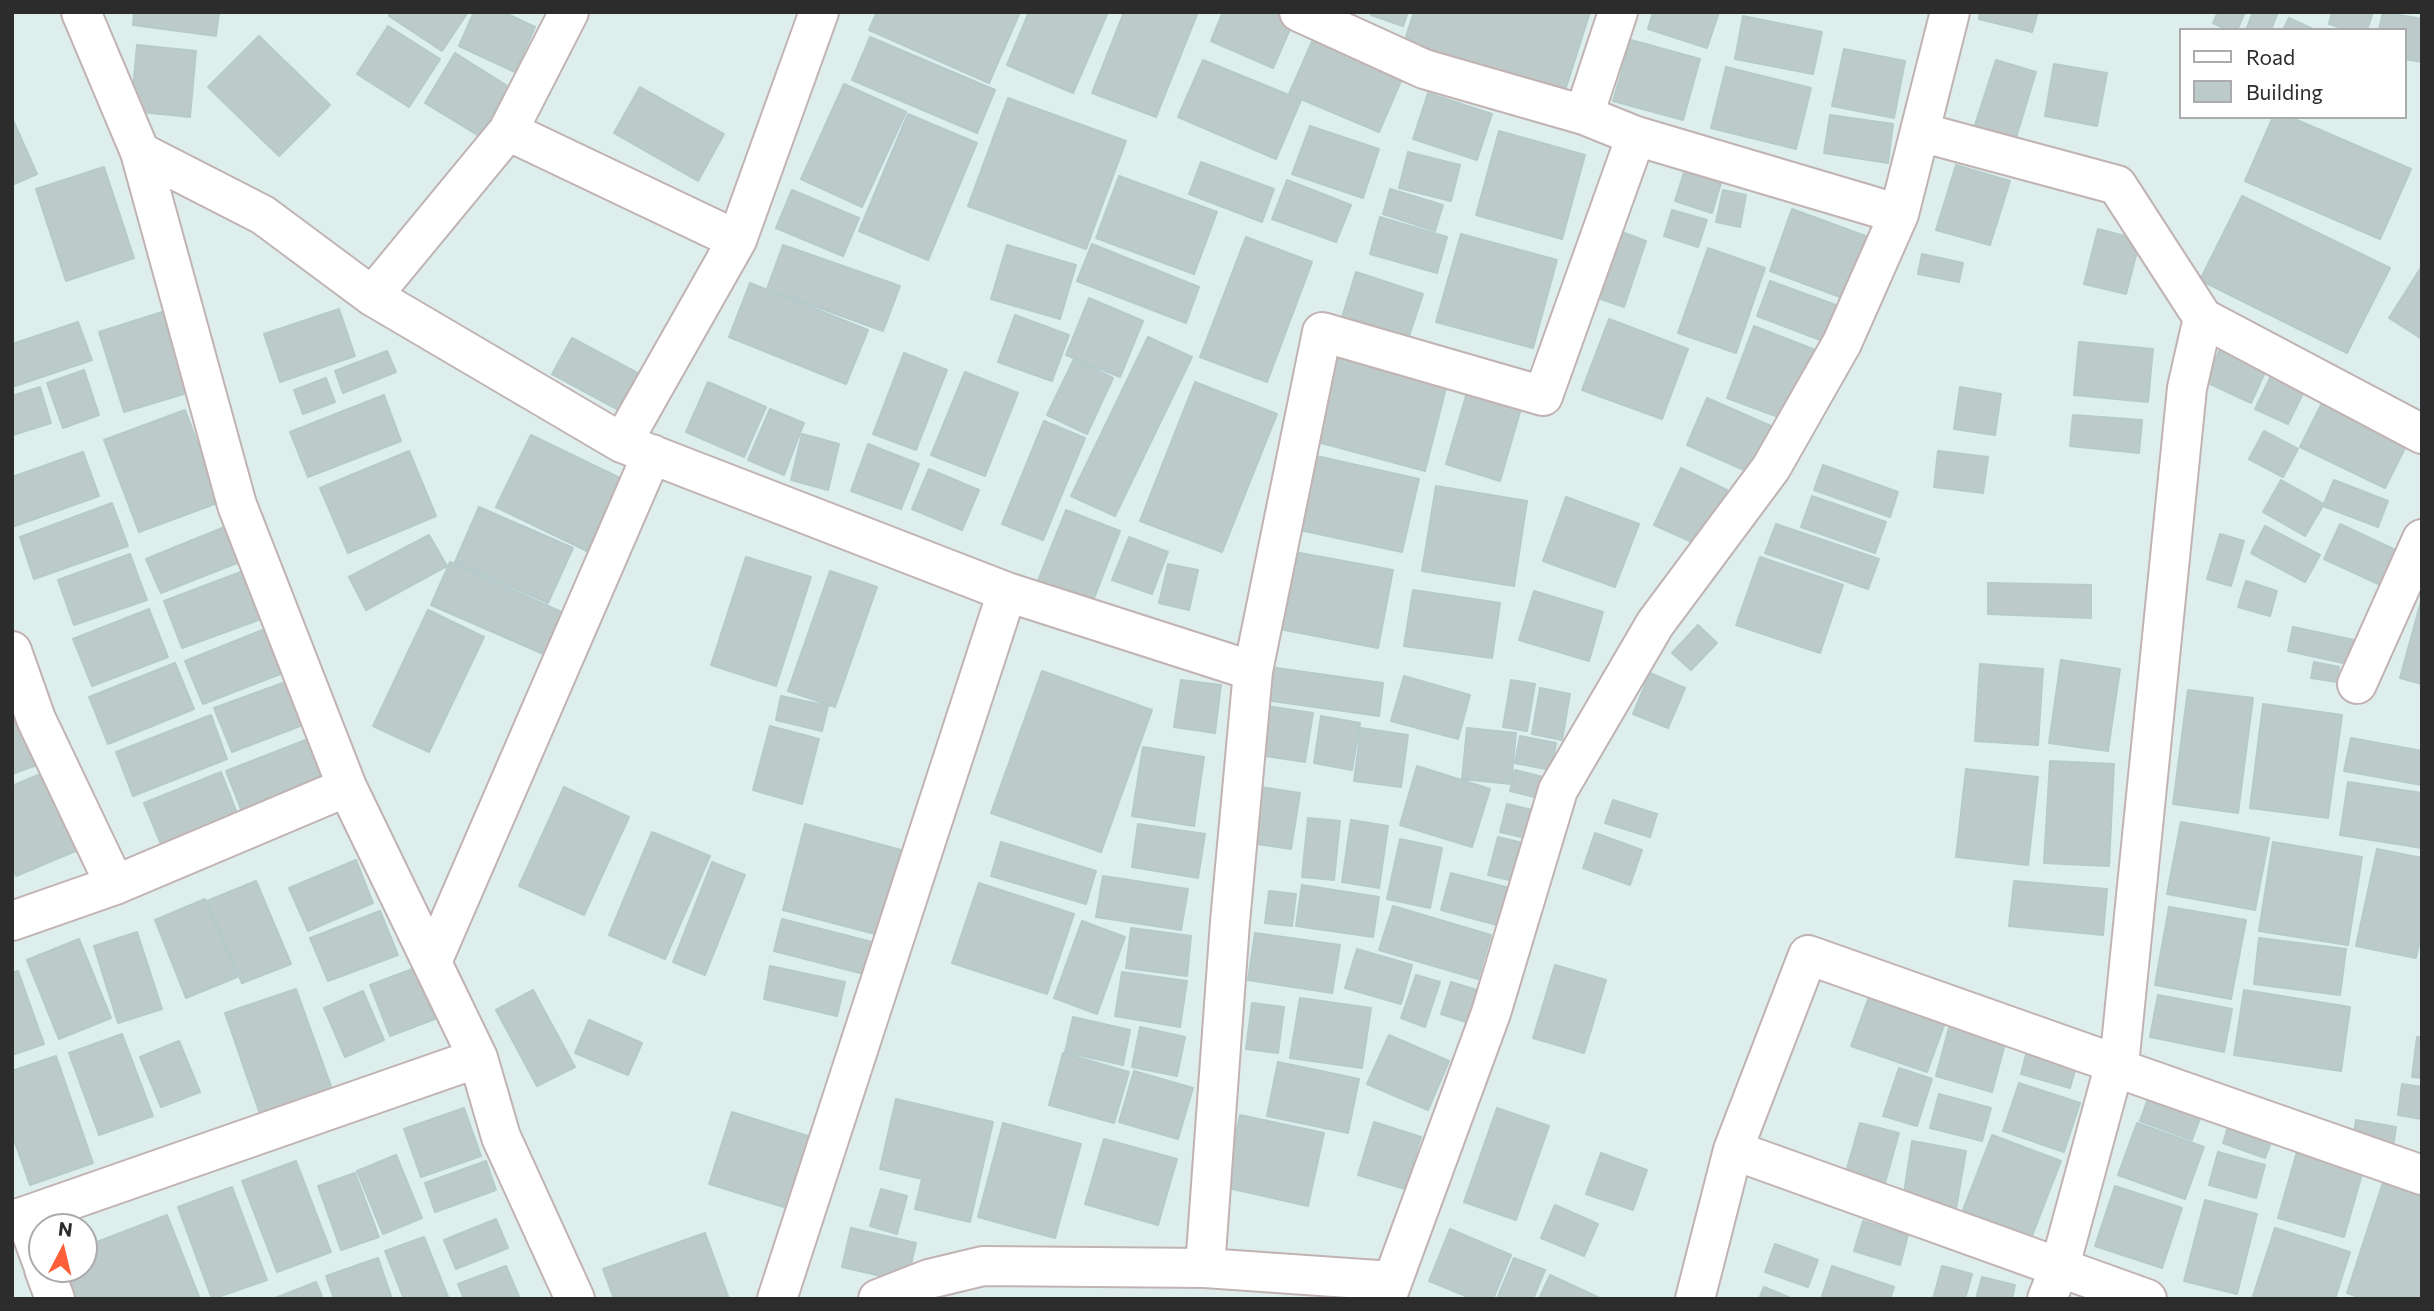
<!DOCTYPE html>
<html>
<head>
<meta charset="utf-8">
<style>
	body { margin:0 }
	#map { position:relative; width:2434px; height:1311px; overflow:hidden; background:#ddeeed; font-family:Commissioner,sans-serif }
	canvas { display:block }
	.frame { position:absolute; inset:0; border:14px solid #2c2c2c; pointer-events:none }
	.legend { position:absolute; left:2179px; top:28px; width:228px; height:91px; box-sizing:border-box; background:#fff; border:2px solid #ababab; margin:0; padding:9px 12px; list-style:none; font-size:21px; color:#2c2c2c }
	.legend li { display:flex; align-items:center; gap:14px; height:35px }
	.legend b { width:35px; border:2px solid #ababab }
	.north { position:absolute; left:28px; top:1213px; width:70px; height:70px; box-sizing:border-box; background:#fff; border:2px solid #ababab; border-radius:50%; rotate:7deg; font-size:19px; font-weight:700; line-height:28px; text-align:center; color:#2c2c2c }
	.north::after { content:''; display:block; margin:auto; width:24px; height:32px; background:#ff5f39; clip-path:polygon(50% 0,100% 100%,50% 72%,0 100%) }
</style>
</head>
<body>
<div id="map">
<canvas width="2434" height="1311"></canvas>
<div class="frame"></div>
<ul class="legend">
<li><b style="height:9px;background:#fff"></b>Road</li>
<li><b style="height:19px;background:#bccaca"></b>Building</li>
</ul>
<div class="north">N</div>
</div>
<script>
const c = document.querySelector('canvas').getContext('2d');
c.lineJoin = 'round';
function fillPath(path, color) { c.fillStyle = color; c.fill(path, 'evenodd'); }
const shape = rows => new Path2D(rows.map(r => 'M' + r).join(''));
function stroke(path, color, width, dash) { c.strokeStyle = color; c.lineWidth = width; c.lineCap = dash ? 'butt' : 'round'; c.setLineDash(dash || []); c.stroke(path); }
const building = shape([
	[134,12,219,12,216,36,133,25,134,12],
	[391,12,468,12,442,51,389,16,391,12],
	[474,12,503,12,535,27,515,72,459,46,474,12],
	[877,12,1020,12,989,83,869,30,877,12],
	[1029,12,1108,12,1073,93,1007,65,1029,12],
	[1124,12,1198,12,1156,117,1092,93,1124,12],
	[1223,12,1276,12,1294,20,1273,68,1211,41,1223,12],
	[1372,12,1408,12,1403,26,1371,15,1372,12],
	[1414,12,1590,12,1563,97,1403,46,1414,12],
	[1653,12,1719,12,1707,48,1648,29,1653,12],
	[1980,12,2038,12,2032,32,1979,19,1980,12],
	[2218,12,2245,12,2237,30,2228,30,2213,23,2218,12],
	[2253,12,2278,12,2271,30,2246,30,2253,12],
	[2332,12,2373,12,2367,30,2348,30,2329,24,2332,12],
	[2383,12,2422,19,2422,62,2404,59,2404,30,2379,30,2383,12],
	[1743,16,1822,32,1813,74,1735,59,1743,16],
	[2289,18,2315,30,2283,30,2289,18],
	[388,26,440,59,409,107,357,74,388,26],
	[1315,35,1404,74,1379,132,1289,94,1315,35],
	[259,36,330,105,279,156,208,87,259,36],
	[870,37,995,90,977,133,852,80,870,37],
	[1631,40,1700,59,1683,120,1613,101,1631,40],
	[137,45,196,51,190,117,131,111,137,45],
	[1844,49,1905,61,1894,118,1832,106,1844,49],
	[455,53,509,87,479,136,425,103,455,53],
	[1203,60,1301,100,1276,159,1178,117,1203,60],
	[1996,60,2036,72,2015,141,1974,128,1996,60],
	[2054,64,2107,73,2097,126,2045,116,2054,64],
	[1726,67,1811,88,1796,149,1711,128,1726,67],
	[844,84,906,112,862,207,801,179,844,84],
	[640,87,724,134,698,181,614,133,640,87],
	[1428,93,1492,114,1477,160,1413,139,1428,93],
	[1008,98,1126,141,1086,249,968,206,1008,98],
	[908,114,977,143,928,260,859,231,908,114],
	[1830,115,1893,124,1888,163,1824,153,1830,115],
	[2273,117,2290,117,2411,169,2380,239,2245,181,2273,117],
	[12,118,37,174,12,185,12,118],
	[1310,126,1379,149,1363,198,1292,174,1310,126],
	[1499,131,1585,155,1562,239,1476,215,1499,131],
	[1408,152,1460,165,1451,201,1399,188,1408,152],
	[1201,162,1274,189,1262,222,1189,194,1201,162],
	[1956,165,2010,181,1990,245,1936,230,1956,165],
	[1686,166,1723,176,1712,213,1675,201,1686,166],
	[104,167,134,258,66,281,36,189,104,167],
	[1119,176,1217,212,1194,274,1096,238,1119,176],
	[1287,180,1351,205,1336,242,1272,219,1287,180],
	[1390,189,1443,205,1435,231,1383,214,1390,189],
	[792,190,859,218,843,256,776,228,792,190],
	[1723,190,1746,195,1740,227,1716,222,1723,190],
	[2242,196,2390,268,2347,353,2200,280,2242,196],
	[1792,209,1871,238,1848,300,1770,271,1792,209],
	[1672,210,1707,220,1698,247,1664,236,1672,210],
	[1380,217,1447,237,1437,273,1370,254,1380,217],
	[2098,229,2140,240,2126,294,2084,284,2098,229],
	[1619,231,1646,241,1624,307,1595,297,1619,231],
	[1461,234,1557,260,1533,348,1436,322,1461,234],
	[1246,237,1312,262,1267,382,1200,357,1246,237],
	[1092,244,1199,287,1186,323,1077,281,1092,244],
	[783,245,900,286,883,331,767,289,783,245],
	[1007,245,1076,265,1060,319,991,299,1007,245],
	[1708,248,1765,268,1736,353,1678,333,1708,248],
	[1922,254,1963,263,1959,282,1918,274,1922,254],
	[2422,266,2422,339,2389,318,2422,266],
	[1356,272,1423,294,1404,351,1338,330,1356,272],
	[1770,281,1844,308,1831,344,1757,316,1770,281],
	[750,283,868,330,846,384,729,337,750,283],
	[1089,298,1143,321,1120,377,1066,355,1089,298],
	[339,309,355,356,280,382,264,334,339,309],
	[162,312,187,393,124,412,99,332,162,312],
	[1015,315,1069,335,1052,381,998,362,1015,315],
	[1609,319,1688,349,1662,419,1582,390,1609,319],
	[78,322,92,360,12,387,12,344,78,322],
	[1754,326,1818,351,1789,421,1727,398,1754,326],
	[1148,337,1192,357,1115,516,1071,496,1148,337],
	[572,338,645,377,626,414,552,374,572,338],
	[2224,340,2270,361,2251,403,2206,382,2224,340],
	[2079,342,2153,349,2148,402,2074,395,2079,342],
	[387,351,396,372,343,393,335,371,387,351],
	[1337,351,1448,380,1425,471,1314,441,1337,351],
	[904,353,947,370,916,450,873,434,904,353],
	[1074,359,1113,378,1087,434,1047,415,1074,359],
	[2276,366,2309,381,2288,424,2255,409,2276,366],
	[84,370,99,415,63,428,47,383,84,370],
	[965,372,1018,393,985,476,931,455,965,372],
	[326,378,335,402,303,414,294,390,326,378],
	[708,382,766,407,744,457,686,432,708,382],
	[1195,382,1277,414,1222,552,1140,521,1195,382],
	[40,387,51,423,13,435,12,396,40,387],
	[1960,387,2001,394,1995,435,1954,429,1960,387],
	[1468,389,1522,405,1500,481,1446,464,1468,389],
	[384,395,401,441,308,477,290,432,384,395],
	[1707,398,1771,426,1751,473,1687,445,1707,398],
	[2323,401,2408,442,2385,488,2300,447,2323,401],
	[770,409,804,423,784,475,748,460,770,409],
	[185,410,220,502,139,532,104,440,185,410],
	[2073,415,2142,420,2139,453,2070,446,2073,415],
	[1044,421,1085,438,1043,540,1002,524,1044,421],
	[2264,431,2298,449,2283,477,2249,459,2264,431],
	[802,434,839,444,828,490,791,480,802,434],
	[531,435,622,479,587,551,496,507,531,435],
	[868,444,919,464,901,509,851,491,868,444],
	[409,451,436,516,348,553,320,488,409,451],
	[1938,451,1988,457,1983,493,1934,487,1938,451],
	[83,452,99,496,12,527,12,477,83,452],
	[1312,455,1419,479,1402,552,1295,529,1312,455],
	[1823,465,1898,492,1890,517,1814,490,1823,465],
	[1681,468,1727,490,1701,546,1654,525,1681,468],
	[929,469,979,490,962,530,912,509,929,469],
	[2281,480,2324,504,2305,536,2263,512,2281,480],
	[2334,480,2388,501,2378,527,2323,506,2334,480],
	[1436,486,1527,501,1514,586,1422,571,1436,486],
	[1812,496,1886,522,1875,553,1801,527,1812,496],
	[1566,497,1639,524,1615,587,1543,561,1566,497],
	[112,503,128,546,34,579,20,537,112,503],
	[479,507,573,548,548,603,455,562,479,507],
	[1066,510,1120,531,1088,614,1033,593,1066,510],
	[1776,524,1879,559,1868,589,1765,553,1776,524],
	[2340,524,2404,554,2387,588,2324,559,2340,524],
	[227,526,242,561,161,593,146,559,227,526],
	[2265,526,2320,555,2305,582,2251,553,2265,526],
	[2220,534,2244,541,2231,586,2207,579,2220,534],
	[429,535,447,566,366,610,349,577,429,535],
	[1129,537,1168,552,1152,594,1112,580,1129,537],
	[1289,551,1393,570,1378,648,1274,628,1289,551],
	[130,554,147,600,74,625,58,580,130,554],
	[746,557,811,577,776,686,711,665,746,557],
	[1760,557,1843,585,1820,653,1736,625,1760,557],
	[450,562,566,614,548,656,431,605,450,562],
	[1168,564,1198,570,1189,610,1159,603,1168,564],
	[246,570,264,618,182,648,164,601,246,570],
	[830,571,877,587,835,707,788,691,830,571],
	[2246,581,2277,591,2270,616,2238,607,2246,581],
	[1988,583,2091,585,2091,618,1988,614,1988,583],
	[1413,590,1500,603,1492,658,1404,646,1413,590],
	[1534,591,1603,612,1589,661,1519,640,1534,591],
	[2422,598,2422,684,2400,678,2422,598],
	[149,609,168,657,92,686,73,639,149,609],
	[428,610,484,637,429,752,373,726,428,610],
	[1698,625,1717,643,1691,670,1672,653,1698,625],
	[270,627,288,671,203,704,185,661,270,627],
	[2293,627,2354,640,2348,664,2288,651,2293,627],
	[2061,660,2120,669,2108,751,2049,743,2061,660],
	[2314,662,2339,667,2337,682,2311,678,2314,662],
	[175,663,194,709,108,744,89,697,175,663],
	[1980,664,2043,669,2038,745,1975,741,1980,664],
	[1269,667,1383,683,1379,716,1265,700,1269,667],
	[1042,671,1152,710,1101,852,991,813,1042,671],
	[1650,673,1685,688,1668,728,1633,714,1650,673],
	[1404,676,1470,695,1458,739,1391,721,1404,676],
	[291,680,308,723,232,752,214,708,291,680],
	[1181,680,1221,685,1215,733,1174,727,1181,680],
	[1511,680,1535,684,1527,731,1503,727,1511,680],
	[1540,688,1570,694,1562,740,1532,734,1540,688],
	[2188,690,2253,698,2238,813,2173,804,2188,690],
	[781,696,828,706,822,731,776,720,781,696],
	[12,702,37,765,12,774,12,702],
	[2263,704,2342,715,2328,818,2250,808,2263,704],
	[1266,706,1313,713,1305,762,1259,755,1266,706],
	[211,715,227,759,133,796,116,752,211,715],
	[1321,716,1360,723,1352,770,1314,763,1321,716],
	[770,726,819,739,802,804,753,790,770,726],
	[1361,728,1408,735,1401,787,1354,781,1361,728],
	[1467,728,1516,733,1511,784,1462,779,1467,728],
	[316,736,334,781,244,817,226,771,316,736],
	[1520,736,1556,743,1551,770,1515,763,1520,736],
	[2351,738,2422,751,2422,785,2344,771,2351,738],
	[1143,747,1204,757,1194,826,1132,816,1143,747],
	[2050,761,2114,764,2109,866,2044,863,2050,761],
	[1417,766,1490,789,1472,847,1400,825,1417,766],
	[1966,769,2038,777,2028,865,1956,857,1966,769],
	[1515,770,1547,778,1542,799,1510,791,1515,770],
	[45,772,78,850,16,876,12,866,12,786,45,772],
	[221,772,237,813,161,844,144,803,221,772],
	[2348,782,2422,793,2422,848,2340,835,2348,782],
	[564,787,629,817,584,915,519,886,564,787],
	[1260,787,1300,793,1291,849,1251,843,1260,787],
	[1613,800,1657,814,1650,837,1605,823,1613,800],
	[1507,804,1541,812,1534,840,1500,832,1507,804],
	[1308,818,1340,821,1334,880,1302,877,1308,818],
	[1351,820,1388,826,1379,888,1342,882,1351,820],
	[2181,822,2269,838,2255,910,2167,894,2181,822],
	[805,824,901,850,879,935,783,910,805,824],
	[1138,824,1205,834,1198,878,1132,867,1138,824],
	[652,832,710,856,665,959,609,935,652,832],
	[1595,833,1642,850,1630,885,1583,868,1595,833],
	[1498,837,1535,846,1526,884,1488,875,1498,837],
	[1400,839,1442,848,1430,908,1387,899,1400,839],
	[1001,842,1096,871,1086,904,991,876,1001,842],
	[2273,842,2362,857,2348,945,2259,931,2273,842],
	[2377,849,2422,858,2422,931,2416,958,2356,946,2377,849],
	[356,860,373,903,308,931,289,888,356,860],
	[712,862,745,875,705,975,673,962,712,862],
	[1451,873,1521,891,1512,929,1441,910,1451,873],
	[1103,876,1188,889,1181,930,1096,917,1103,876],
	[256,881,291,964,242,983,207,901,256,881],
	[2014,881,2107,889,2103,935,2009,926,2014,881],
	[979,883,1074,914,1047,994,952,963,979,883],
	[1302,885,1379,897,1373,937,1296,926,1302,885],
	[1269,891,1296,894,1292,926,1265,923,1269,891],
	[205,899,237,977,186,998,155,920,205,899],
	[1393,906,1491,935,1478,979,1379,950,1393,906],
	[2169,907,2246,920,2231,999,2155,985,2169,907],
	[380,911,398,955,328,981,310,938,380,911],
	[782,919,872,942,864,974,774,951,782,919],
	[1082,921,1125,937,1097,1014,1054,998,1082,921],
	[1131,928,1191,936,1187,976,1126,968,1131,928],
	[137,932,162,1009,118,1023,94,946,137,932],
	[1255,933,1340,945,1332,993,1248,980,1255,933],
	[2259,938,2346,949,2340,995,2254,984,2259,938],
	[79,939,111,1018,59,1039,27,960,79,939],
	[1357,949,1412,965,1401,1004,1345,988,1357,949],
	[1555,965,1606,980,1584,1053,1533,1038,1555,965],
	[770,966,845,982,837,1016,764,999,770,966],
	[415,968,435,1019,390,1036,370,985,415,968],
	[18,971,44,1044,12,1055,12,973,18,971],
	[1122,972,1187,981,1180,1027,1115,1016,1122,972],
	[1416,975,1440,982,1425,1027,1401,1018,1416,975],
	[1451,982,1480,991,1469,1023,1441,1014,1451,982],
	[1873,986,1949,1012,1927,1072,1851,1046,1873,986],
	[296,989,332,1089,260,1114,225,1013,296,989],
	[533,990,575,1067,537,1086,496,1010,533,990],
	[2244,990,2350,1007,2341,1071,2234,1055,2244,990],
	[363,991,384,1040,345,1057,324,1008,363,991],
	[2158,995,2232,1009,2224,1052,2150,1037,2158,995],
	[1300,998,1371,1008,1362,1068,1290,1058,1300,998],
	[1252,1003,1284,1007,1278,1053,1246,1049,1252,1003],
	[1953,1013,2009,1029,1992,1092,1936,1076,1953,1013],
	[1073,1017,1130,1030,1123,1065,1065,1052,1073,1017],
	[589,1020,642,1043,628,1075,575,1053,589,1020],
	[1140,1027,1185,1037,1177,1076,1132,1067,1140,1027],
	[122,1034,153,1116,99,1135,69,1053,122,1034],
	[1389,1035,1449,1061,1428,1110,1367,1084,1389,1035],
	[2417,1037,2422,1037,2422,1078,2412,1077,2417,1037],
	[2030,1039,2080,1053,2070,1088,2021,1074,2030,1039],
	[179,1041,200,1092,161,1107,140,1057,179,1041],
	[1063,1053,1129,1072,1114,1123,1049,1105,1063,1053],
	[56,1056,93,1163,30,1185,12,1134,12,1071,56,1056],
	[1278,1062,1359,1079,1348,1133,1267,1116,1278,1062],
	[1899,1068,1932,1079,1917,1126,1883,1116,1899,1068],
	[1134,1071,1193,1088,1178,1139,1119,1122,1134,1071],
	[2019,1083,2080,1103,2064,1152,2003,1131,2019,1083],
	[2153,1084,2206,1102,2192,1140,2140,1121,2153,1084],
	[2402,1084,2422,1087,2422,1119,2398,1115,2402,1084],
	[1939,1094,1991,1108,1982,1141,1930,1128,1939,1094],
	[896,1099,993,1122,970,1222,915,1209,922,1179,880,1169,896,1099],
	[464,1108,481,1156,421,1177,404,1129,464,1108],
	[1497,1108,1549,1126,1516,1220,1464,1202,1497,1108],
	[732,1112,811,1137,787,1208,709,1184,732,1112],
	[1240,1115,1324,1133,1308,1206,1224,1187,1240,1115],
	[2231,1118,2275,1132,2265,1158,2223,1143,2231,1118],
	[2356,1120,2396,1127,2392,1154,2352,1147,2356,1120],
	[1374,1122,1421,1137,1405,1189,1358,1175,1374,1122],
	[1003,1123,1081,1144,1055,1238,978,1217,1003,1123],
	[1860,1123,1899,1133,1885,1183,1846,1172,1860,1123],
	[2137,1123,2204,1147,2185,1199,2118,1175,2137,1123],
	[1992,1135,2061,1161,2032,1236,1963,1210,1992,1135],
	[1104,1139,1177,1159,1158,1225,1085,1204,1104,1139],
	[1912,1141,1966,1151,1955,1215,1902,1206,1912,1141],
	[2300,1141,2366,1160,2344,1237,2278,1218,2300,1141],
	[2218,1152,2265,1165,2256,1198,2209,1185,2218,1152],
	[1601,1153,1647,1170,1633,1210,1586,1194,1601,1153],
	[396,1155,422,1218,383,1234,357,1171,396,1155],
	[296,1161,331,1252,277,1272,242,1181,296,1161],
	[486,1161,496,1190,435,1212,425,1183,486,1161],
	[355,1173,379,1237,341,1250,318,1186,355,1173],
	[2386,1173,2422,1185,2422,1299,2364,1299,2347,1293,2386,1173],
	[2115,1186,2182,1208,2162,1268,2095,1246,2115,1186],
	[232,1187,267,1280,212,1299,178,1207,232,1187],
	[881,1189,907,1196,897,1234,870,1226,881,1189],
	[2205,1200,2257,1214,2237,1294,2184,1281,2205,1200],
	[1555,1205,1598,1224,1584,1256,1541,1238,1555,1205],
	[167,1215,200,1299,75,1299,64,1269,84,1269,84,1247,167,1215],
	[496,1219,508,1248,456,1269,444,1240,496,1219],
	[1863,1221,1908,1235,1900,1265,1854,1251,1863,1221],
	[851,1228,916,1243,907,1282,842,1267,851,1228],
	[2275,1228,2350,1252,2335,1299,2252,1299,2275,1228],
	[1450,1229,1511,1255,1493,1299,1473,1299,1429,1281,1450,1229],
	[705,1233,729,1299,614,1299,603,1269,705,1233],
	[424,1237,449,1299,404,1299,385,1251,424,1237],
	[1775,1244,1818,1260,1808,1287,1765,1272,1775,1244],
	[378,1258,392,1299,334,1299,326,1276,378,1258],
	[1514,1258,1545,1270,1533,1299,1497,1299,1514,1258],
	[506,1266,520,1299,464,1299,458,1284,506,1266],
	[1832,1266,1894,1287,1890,1299,1821,1299,1832,1266],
	[1942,1266,1972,1274,1965,1299,1933,1299,1942,1266],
	[1550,1275,1602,1299,1539,1299,1550,1275],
	[1982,1277,2015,1285,2012,1299,1976,1299,1982,1277],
	[316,1282,323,1299,273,1299,316,1282],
	[1764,1287,1793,1299,1759,1299,1764,1287]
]);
fillPath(building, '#bccaca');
stroke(building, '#b6caca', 2);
const minor = shape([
	[81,12,140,152,237,505,347,787,478,1058,501,1137,575,1299],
	[569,12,508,131,737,240],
	[1299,12,1424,69,1584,115,1636,136,1899,214],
	[1584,115,1618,12],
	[1920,132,2117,185,2203,318],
	[140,152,263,215,372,296,622,443,1007,592,1253,671,1230,922,1205,1268],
	[372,296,508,131],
	[622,443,737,240,819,12],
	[12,651,36,719,115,885],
	[1253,671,1322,332,1543,396,1636,136],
	[2357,684,2422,539],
	[12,921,115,885,347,787],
	[432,962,652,454],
	[2119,1065,2187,388,2203,318,2422,434],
	[1733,1150,2147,1299],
	[25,1216,478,1058],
	[12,1220,25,1216,42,1262],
	[44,1269,55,1299],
	[777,1299,1007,592],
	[878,1299,929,1279,983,1266,1205,1268,1392,1281],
	[1386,1299,1491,1013,1558,790,1655,624,1771,468,1842,343,1899,214,1950,12],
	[1695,1299,1733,1150,1808,955,2119,1065,2114,1067,2422,1175],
	[2047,1299,2060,1266,2114,1067]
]);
stroke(minor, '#c0b3b1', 42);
stroke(minor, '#fff', 38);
</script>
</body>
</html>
